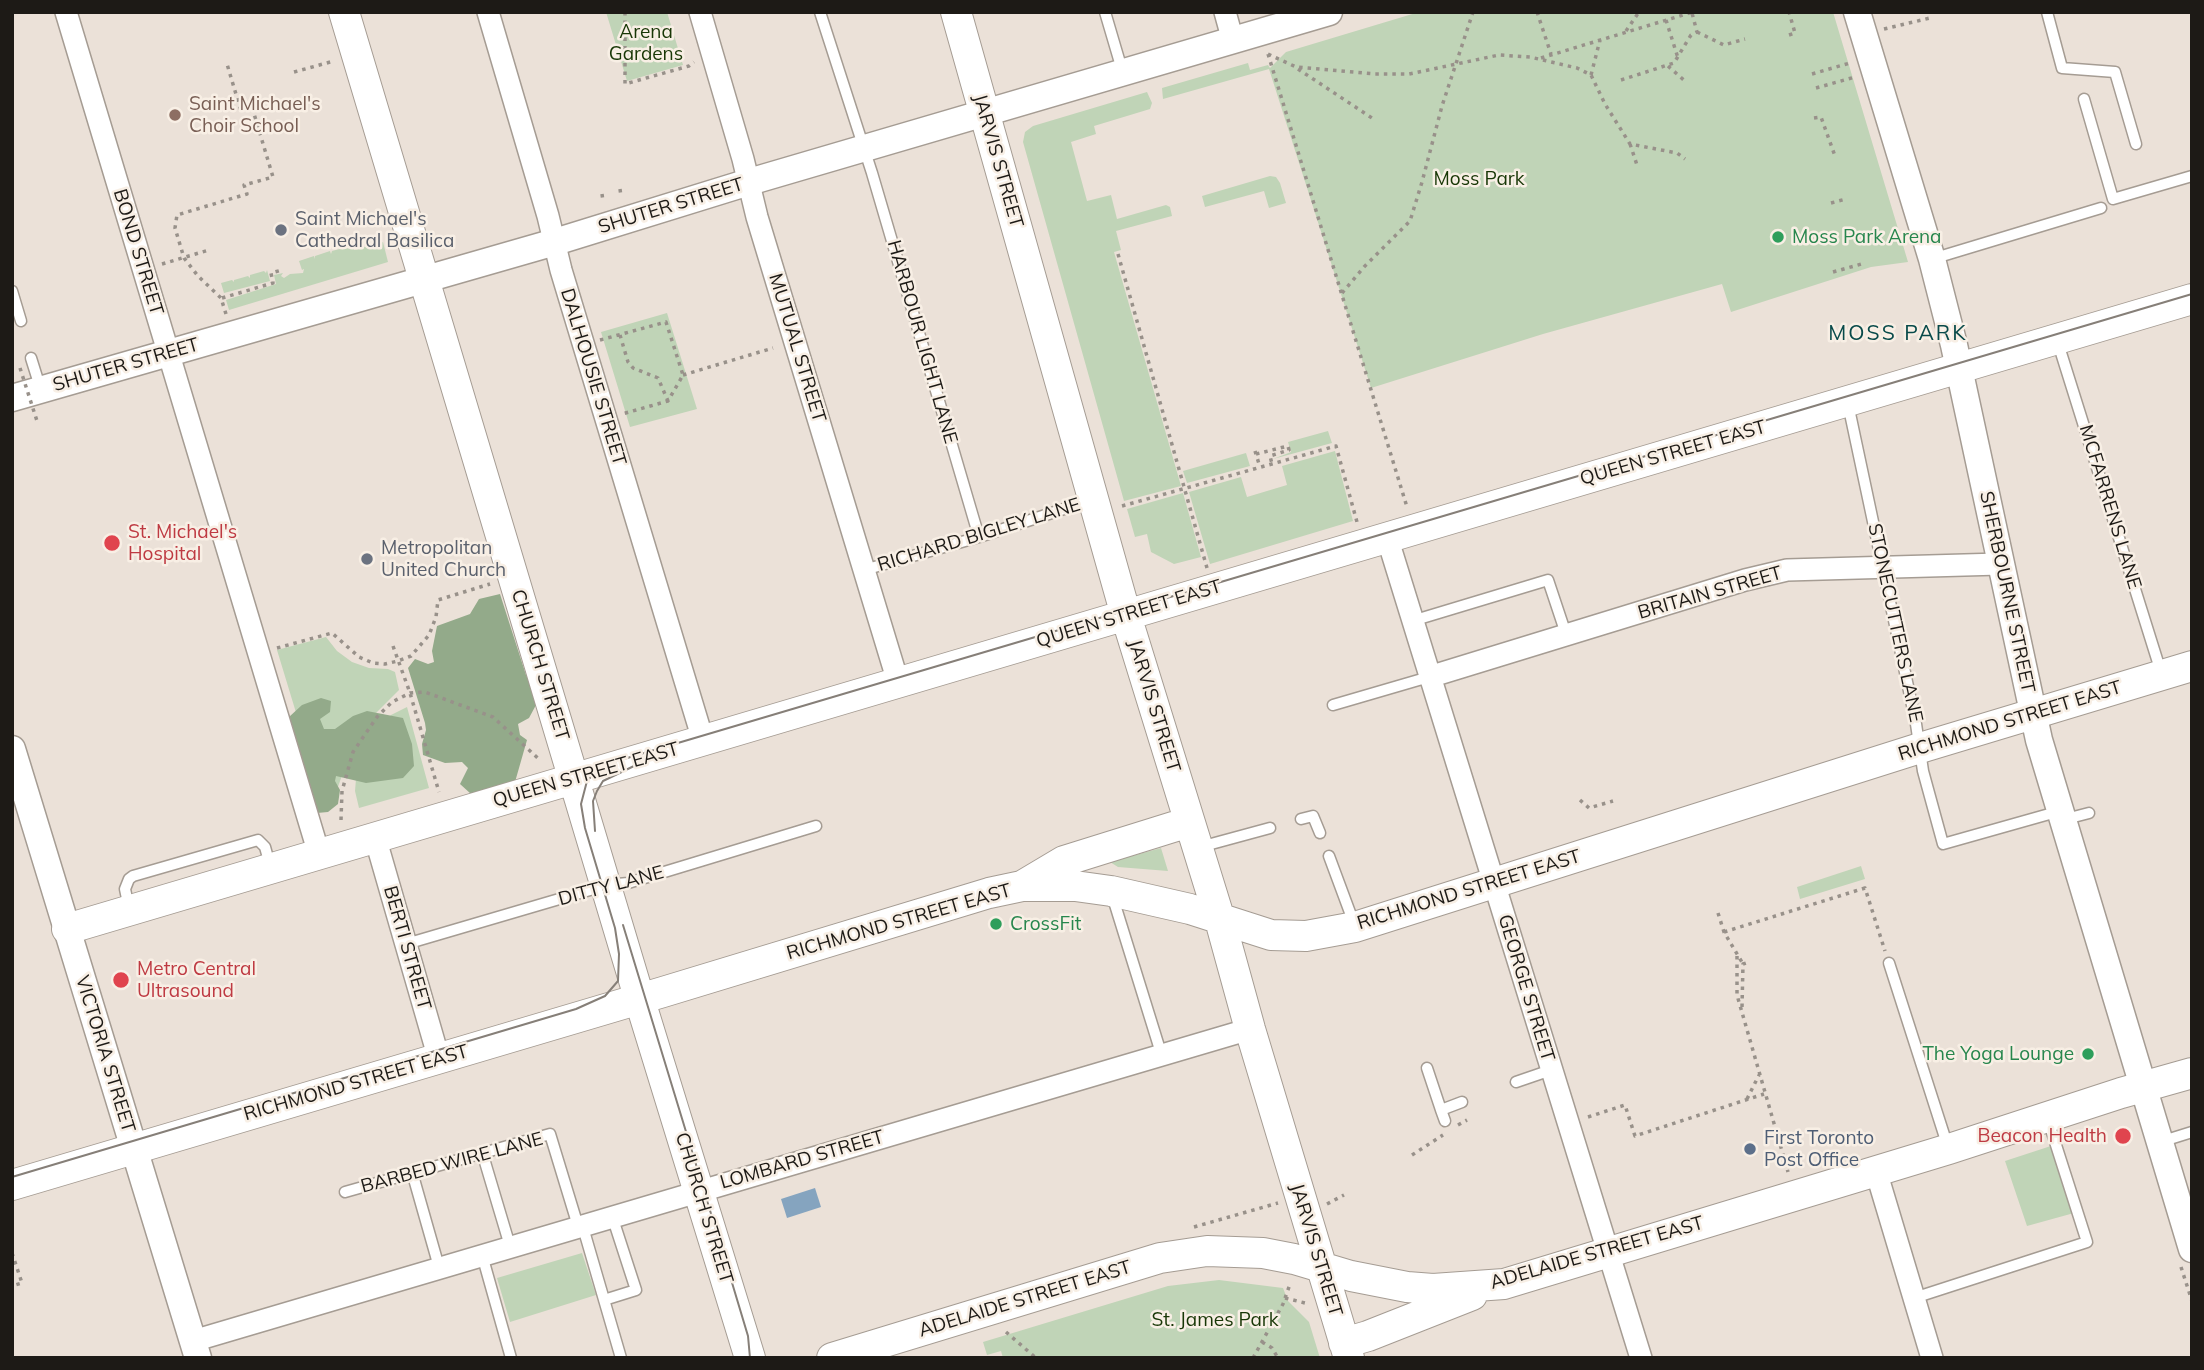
<!DOCTYPE html>
<html>
<head>
<meta charset="utf-8">
<style>
	body { margin:0 }
	#map { position:relative; width:2204px; height:1370px; overflow:hidden; background:#ebe1d8; font-family:Mulish,sans-serif }
	canvas { display:block }
	.frame { position:absolute; inset:0; border:14px solid #1d1a16; pointer-events:none }
</style>
</head>
<body>
<div id="map">
<canvas width="2204" height="1370"></canvas>
<div class="frame"></div>
</div>
<script>
const c = document.querySelector('canvas').getContext('2d');
c.lineJoin = 'round';
function fillPath(path, color) { c.fillStyle = color; c.fill(path, 'evenodd'); }
const shape = rows => new Path2D(rows.map(r => 'M' + r).join(''));
function stroke(path, color, width, dash) { c.strokeStyle = color; c.lineWidth = width; c.lineCap = dash ? 'butt' : 'round'; c.setLineDash(dash || []); c.stroke(path); }
function write(font, color, halo, rows, align = 'center') {
  c.font = font + ' Mulish,sans-serif'; c.lineWidth = 5; c.setLineDash([]); c.textBaseline = 'middle'; c.strokeStyle = halo; c.fillStyle = color; for (const [text, x, y, turn = 0] of rows) {
    c.save(); c.translate(x, y); c.rotate((+turn || 0) * Math.PI / 180); c.textAlign = isNaN(turn) ? turn : align; if (halo) c.strokeText(text, 0, 0); c.fillText(text, 0, 0); c.restore();
  }
}
fillPath(shape([
	[606,12,667,12,683,65,627,81],
	[1419,12,1833,12,1908,262,1871,267,1731,312,1722,284,1543,334,1371,388,1269,69,1163,99,1162,88,1248,63,1250,70,1268,65,1270,68,1286,52],
	[1147,92,1152,103,1150,109,1094,126,1096,134,1071,142,1087,201,1111,195,1117,219,1166,205,1170,207,1172,216,1116,231,1121,250,1114,252,1181,486,1124,501,1023,142,1025,132,1033,126],
	[1270,176,1276,177,1280,183,1286,203,1269,208,1264,191,1205,207,1202,196],
	[383,242,388,262,229,310,226,300,276,284,274,275,283,273,281,276,284,278,290,274,303,273,304,269,302,270,299,261,314,256,315,259,315,256,330,251,331,254,332,251,347,247,348,249,352,245,354,250],
	[267,270,270,281,224,293,221,283,232,280,234,282,234,280,248,276,250,278,250,275,264,271,266,273],
	[667,313,697,409,630,427,601,332],
	[1328,431,1332,443,1273,459,1291,452,1288,442],
	[1335,451,1353,521,1210,564,1189,492,1241,477,1247,497,1287,485,1282,466],
	[1246,453,1250,466,1187,483,1183,471],
	[1183,493,1201,557,1174,564,1151,552,1147,534,1135,537,1127,509],
	[326,637,337,651,352,662,369,668,388,669,395,672,399,690,373,716,347,761,332,804,325,808,277,650],
	[407,707,429,788,359,808,355,791,356,779,383,724,391,715],
	[1161,848,1168,871,1118,867,1110,862],
	[1861,866,1865,879,1800,899,1797,887],
	[2054,1145,2074,1213,2027,1226,2005,1161],
	[582,1253,596,1295,510,1322,497,1278],
	[1219,1280,1283,1288,1288,1301,1309,1322,1320,1358,1003,1358,1001,1351,987,1355,983,1342,1168,1286]
]), '#c0d4b7');
fillPath(shape([
	[500,594,526,675,531,683,536,705,529,718,518,724,520,735,527,740,515,782,498,794,471,794,460,784,468,768,462,762,445,763,423,755,422,744,426,730,425,723,408,668,415,659,428,664,434,662,432,651,437,626,470,614,479,599],
	[321,698,331,701,330,712,320,719,324,729,335,729,353,716,367,711,403,718,412,744,414,766,403,778,366,783,336,776,335,781,340,790,338,804,328,812,317,813,289,730,289,717,302,705]
]), '#93aa8a');
fillPath(shape([
	[815,1188,821,1207,787,1218,781,1199]
]), '#85a4bf');
const service = shape([
	[820,12,872,173,979,537],
	[1105,12,1123,73],
	[2047,12,2062,68,2115,72,2136,144],
	[2084,99,2113,199,2192,176],
	[1932,259,2101,208],
	[12,291,21,321],
	[2057,340,2161,672],
	[31,358,41,390],
	[1848,404,1916,724,1923,771,1943,844,2060,811],
	[864,570,979,537,1091,500],
	[1412,621,1548,580,1566,634],
	[1333,705,1429,677],
	[1301,819,1313,816,1320,833],
	[2062,820,2089,813],
	[1200,847,1270,828],
	[1329,856,1355,926],
	[1112,895,1161,1053],
	[129,908,125,889,129,879,133,876,258,840,265,847,270,865],
	[406,944,607,885,628,883,816,826],
	[1889,963,1948,1147],
	[1427,1068,1441,1110],
	[1516,1082,1551,1070],
	[1445,1121,1441,1110,1462,1102],
	[2160,1142,2192,1132],
	[482,1152,510,1246],
	[412,1172,439,1267],
	[345,1192,550,1134,578,1226],
	[582,1224,621,1358],
	[482,1255,511,1358],
	[1914,1298,2087,1242,2048,1120],
	[604,1300,636,1290,612,1216]
]);
const minor = shape([
	[66,12,319,854],
	[488,12,548,216,561,270,703,740],
	[700,12,743,159,757,217,898,682],
	[1225,12,1233,41],
	[1387,537,1641,1358],
	[1429,677,1745,580,1787,570,2000,564],
	[375,837,439,1059],
	[1876,1171,1932,1358],
	[193,1341,1250,1029]
]);
const tertiary = shape([
	[1857,12,1932,259,1954,345,2039,740,2192,1249],
	[12,398,555,242,749,182,1329,12],
	[12,749,198,1358]
]);
const secondary = shape([
	[344,12,645,1017,750,1358],
	[956,12,1127,619,1220,920,1250,1029,1349,1358],
	[1022,886,1064,861,1189,822],
	[67,929,2192,299],
	[12,1185,663,992,989,893,1022,886,1075,886,1111,891,1190,909,1271,935,1306,936,1355,927,1920,748,2192,666],
	[1344,1343,1368,1336,1472,1295],
	[832,1358,1160,1258,1207,1251,1263,1253,1294,1259,1351,1276,1407,1287,1433,1289,1504,1284,1949,1149,2121,1093,2192,1073]
]);
stroke(service, '#a59c93', 13);
stroke(minor, '#a59c93', 24);
stroke(tertiary, '#a59c93', 29);
stroke(secondary, '#a59c93', 32);
stroke(shape([
	[625,12,625,84,689,66,694,62],
	[1537,12,1551,54],
	[1666,20,1678,58],
	[1884,29,1930,18],
	[1626,31,1639,12],
	[1697,32,1724,45,1745,39],
	[1789,35,1795,33,1789,12],
	[1268,54,1407,507],
	[1268,54,1296,67,1375,74,1409,74,1499,55,1530,57,1577,68,1591,75,1605,104,1630,144,1677,153,1685,159],
	[1541,58,1693,12],
	[1668,66,1686,82],
	[1298,69,1375,120],
	[294,72,334,61],
	[1812,74,1850,63],
	[1591,75,1600,40],
	[1621,80,1674,63,1691,35,1697,32,1692,13],
	[1816,88,1855,77],
	[1814,118,1821,117,1835,156],
	[1630,144,1638,168],
	[620,189,621,196],
	[602,194,603,201],
	[1831,203,1846,199],
	[1118,254,1207,568],
	[162,264,209,250],
	[1833,272,1865,263],
	[1342,293,1364,267,1410,221,1422,182,1442,106,1473,12],
	[222,298,273,283,271,273,282,270],
	[226,314,221,298,198,276,184,258,175,228,177,215,247,194,244,185,273,177,252,107,241,111,227,64],
	[620,335,628,362,633,368,658,378,668,401],
	[600,340,666,322,683,375,668,401,622,414],
	[683,375,773,348],
	[1255,451,1260,467],
	[1256,454,1288,446,1289,450,1270,456,1272,464],
	[1122,506,1336,446,1357,522],
	[393,646,410,693,439,792],
	[277,648,332,633,359,657,373,663,385,664,398,661,411,656,429,635,436,617,438,600,490,584],
	[1580,800,1589,808,1613,801],
	[341,820,342,791,353,752,377,717,392,702,410,693,425,692,493,717,541,761],
	[1718,913,1724,932,1743,964],
	[1724,932,1865,888,1885,951],
	[1737,956,1737,995,1788,1172],
	[1742,1007,1743,964,1749,962],
	[1747,1099,1759,1075],
	[1588,1117,1625,1105,1635,1136,1764,1094],
	[1458,1125,1467,1120],
	[1412,1155,1443,1135],
	[1327,1204,1344,1195],
	[1194,1227,1278,1203],
	[12,1253,22,1283,12,1286],
	[2181,1267,2192,1301],
	[1285,1298,1309,1304],
	[1006,1332,1036,1358],
	[1262,1342,1272,1348,1278,1358],
	[1253,1358,1283,1304,1290,1284]
]), '#98918a', 3.5, [3.5, 5]);
stroke(service, '#fff', 10);
stroke(minor, '#fff', 21);
stroke(tertiary, '#fff', 26);
stroke(secondary, '#fff', 30);
stroke(shape([
	[595,831,593,801,597,791,603,781,634,766],
	[623,925,730,1276,748,1336,750,1358],
	[12,1177,576,1009,605,996,618,981,619,954,615,928,585,828,581,804,587,781,599,768,607,764,2192,294],
	[2188,1358,2192,1357]
]), '#867f78', 2);
stroke(shape([
	[20,368,37,421]
]), '#98918a', 3.5, [3.5, 5]);
for (const [x, y, r, color] of [
	[175,115,7,"#8d6e63"],
	[281,230,7,"#6b7280"],
	[1778,237,7,"#2e9e5b"],
	[112,543,9,"#e0444e"],
	[367,559,7,"#6b7280"],
	[996,924,7,"#2e9e5b"],
	[121,980,9,"#e0444e"],
	[2088,1054,7,"#2e9e5b"],
	[2123,1136,9,"#e0444e"],
	[1750,1149,7,"#5c6f8a"]
]) { const dot = new Path2D(); dot.arc(x, y, r, 0, 2 * Math.PI); c.fillStyle = color; c.fill(dot); stroke(dot, '#f8efe5', 2.5); }
write('19px', '#183706', '#f8efe5', [
	["Arena",646,32],
	["Gardens",646,54],
	["Moss Park",1479,179],
	["St. James Park",1215,1320]
]);
write('19px', '#785e54', '#f8efe5', [
	["Saint Michael's",189,104],
	["Choir School",189,126]
], 'left');
write('19px', '#1d1a16', '#f8efe5', [
	["JARVIS STREET",998,161,74],
	["SHUTER STREET",671,206,-17],
	["BOND STREET",138,252,73],
	["HARBOUR LIGHT LANE",922,342,74],
	["MUTUAL STREET",797,348,73],
	["SHUTER STREET",126,365,-16],
	["DALHOUSIE STREET",593,377,73],
	["QUEEN STREET EAST",1673,453,-16],
	["MCFARRENS LANE",2110,507,73],
	["RICHARD BIGLEY LANE",979,535,-17],
	["SHERBOURNE STREET",2007,592,78],
	["BRITAIN STREET",1710,593,-16],
	["QUEEN STREET EAST",1129,614,-17],
	["STONECUTTERS LANE",1895,623,78],
	["CHURCH STREET",540,665,73],
	["JARVIS STREET",1154,706,73],
	["RICHMOND STREET EAST",2010,721,-17],
	["QUEEN STREET EAST",586,775,-16],
	["DITTY LANE",611,886,-15],
	["RICHMOND STREET EAST",1469,890,-17],
	["RICHMOND STREET EAST",899,922,-16],
	["BERTI STREET",407,948,74],
	["GEORGE STREET",1526,988,73],
	["VICTORIA STREET",105,1054,73],
	["RICHMOND STREET EAST",356,1083,-16],
	["LOMBARD STREET",802,1160,-16],
	["BARBED WIRE LANE",452,1163,-15],
	["CHURCH STREET",704,1208,73],
	["JARVIS STREET",1316,1250,73],
	["ADELAIDE STREET EAST",1597,1253,-16],
	["ADELAIDE STREET EAST",1025,1299,-17]
]);
write('19px', '#5b616d', '#f8efe5', [
	["Saint Michael's",295,219],
	["Cathedral Basilica",295,241],
	["Metropolitan",381,548],
	["United Church",381,570]
], 'left');
write('19px', '#27864d', '#f8efe5', [
	["Moss Park Arena",1792,237],
	["CrossFit",1010,924],
	["The Yoga Lounge",2074,1054,"right"]
], 'left');
write('19px', '#be3a42', '#f8efe5', [
	["St. Michael's",128,532],
	["Hospital",128,554],
	["Metro Central",137,969],
	["Ultrasound",137,991],
	["Beacon Health",2107,1136,"right"]
], 'left');
write('19px', '#4e5e75', '#f8efe5', [
	["First Toronto",1764,1138],
	["Post Office",1764,1160]
], 'left');
c.letterSpacing = '2px';
write('21px', '#084a4a', '#f8efe5', [
	["MOSS PARK",1898,334]
]);
c.letterSpacing = '0px';
</script>
</body>
</html>
